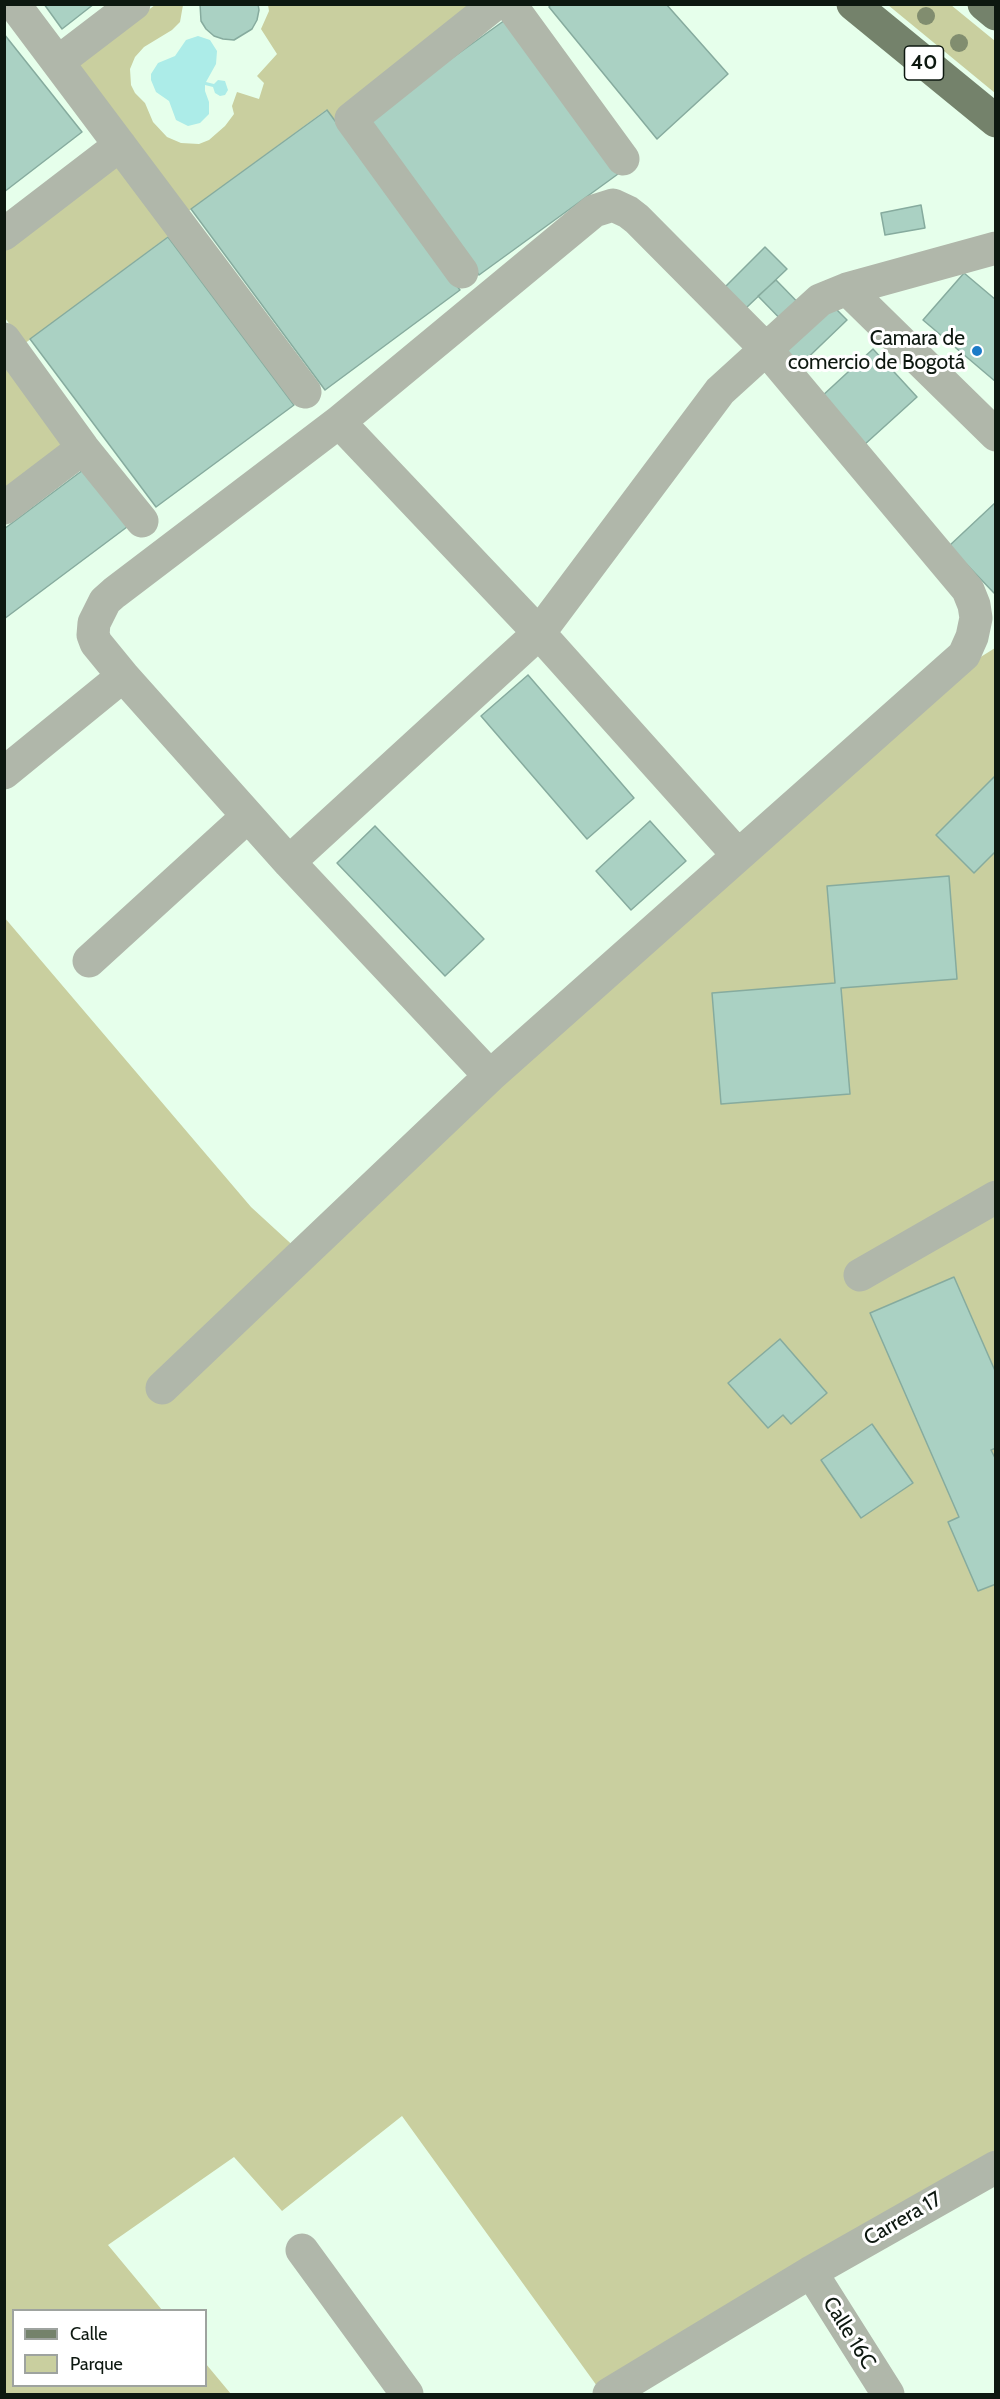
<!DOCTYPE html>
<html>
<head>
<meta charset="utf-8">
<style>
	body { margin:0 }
	#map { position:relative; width:1000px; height:2399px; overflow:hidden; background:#e6ffeb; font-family:Cabin,sans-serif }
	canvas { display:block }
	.frame { position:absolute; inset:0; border:6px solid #0d1810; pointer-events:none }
	.legend { position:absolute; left:12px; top:2309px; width:195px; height:78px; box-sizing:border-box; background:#fff; border:2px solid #9ea39f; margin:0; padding:8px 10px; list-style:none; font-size:18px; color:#0d1810 }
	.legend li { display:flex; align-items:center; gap:12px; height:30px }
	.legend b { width:30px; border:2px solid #9ea39f }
</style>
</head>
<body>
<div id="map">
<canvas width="1000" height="2399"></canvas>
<div class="frame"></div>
<ul class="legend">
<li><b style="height:8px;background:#74826b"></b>Calle</li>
<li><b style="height:16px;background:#c9cf9f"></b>Parque</li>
</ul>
</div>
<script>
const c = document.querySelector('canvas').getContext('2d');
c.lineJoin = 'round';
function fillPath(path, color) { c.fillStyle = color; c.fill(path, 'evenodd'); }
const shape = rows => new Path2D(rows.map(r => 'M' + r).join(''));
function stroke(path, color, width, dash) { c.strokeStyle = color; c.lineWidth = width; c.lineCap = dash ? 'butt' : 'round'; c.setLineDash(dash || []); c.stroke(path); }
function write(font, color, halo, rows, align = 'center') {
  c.font = font + ' Cabin,sans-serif'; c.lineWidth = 6; c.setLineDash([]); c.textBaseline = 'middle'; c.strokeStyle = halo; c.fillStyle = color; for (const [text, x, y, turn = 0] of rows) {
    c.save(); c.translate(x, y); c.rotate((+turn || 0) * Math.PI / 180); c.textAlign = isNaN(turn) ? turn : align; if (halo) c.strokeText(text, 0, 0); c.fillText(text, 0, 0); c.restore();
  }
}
fillPath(shape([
	[155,5,183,5,180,22,172,30,144,47,135,57,130,69,131,85,135,93,145,103,153,122,167,137,181,143,199,144,209,140,225,126,234,114,232,106,237,92,259,99,264,83,257,76,277,54,261,29,269,11,268,5,475,5,340,128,326,110,186,213,74,66],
	[888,5,951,5,995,41,995,93],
	[118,163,170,235,24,344,5,318,4,250],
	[4,362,66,445,4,491],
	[995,648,995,2152,597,2386,402,2116,282,2211,234,2157,108,2245,162,2310,14,2310,14,2386,206,2386,206,2364,231,2394,5,2394,4,917,251,1207,312,1263,506,1079,979,658]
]), '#c9cf9f');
fillPath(shape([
	[198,36,210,40,217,51,216,64,206,82,214,84,218,80,225,81,228,90,225,95,220,96,215,93,213,87,205,85,205,91,209,102,209,114,200,123,188,126,176,120,169,101,156,92,151,80,151,74,158,63,175,56,186,40]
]), '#acece8');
const building = shape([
	[44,4,94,4,62,29,44,4],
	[200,4,258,4,259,10,257,20,252,29,234,40,223,39,214,36,206,29,201,21,200,4],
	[551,4,666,4,728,74,657,139,549,7,551,4],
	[505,20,618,174,479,275,366,120,505,20],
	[4,34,82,132,4,192,4,34],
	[327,110,460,290,325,390,191,209,327,110],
	[921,205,925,228,885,235,881,213,921,205],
	[168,237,294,405,156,507,30,339,168,237],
	[765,247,787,269,746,308,725,287,765,247],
	[964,273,996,300,996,382,923,320,964,273],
	[776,280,813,318,829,302,847,320,796,369,780,352,797,336,758,296,776,280],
	[873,349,917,397,864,445,821,397,873,349],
	[87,467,131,524,4,619,4,529,87,467],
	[996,502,996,591,994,593,949,546,996,502],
	[528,675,634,798,587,839,481,716,528,675],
	[996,775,996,851,974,873,936,835,996,775],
	[650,821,686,861,631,910,596,871,650,821],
	[375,826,484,939,445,976,337,863,375,826],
	[949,876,957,979,841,988,850,1094,721,1104,712,993,835,983,827,886,949,876],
	[954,1277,996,1373,996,1448,991,1450,996,1460,996,1584,978,1591,948,1522,959,1517,870,1313,954,1277],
	[780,1339,827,1393,791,1424,783,1415,768,1428,728,1383,780,1339],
	[872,1424,913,1483,861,1518,821,1460,872,1424]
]);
fillPath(building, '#aad1c3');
stroke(building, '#86ab9e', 1.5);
stroke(shape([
	[14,4,305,392],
	[510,4,623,159],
	[58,62,134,4],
	[4,234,120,145],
	[462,272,351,119,495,4],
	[847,289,996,435],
	[4,339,83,448,142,521],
	[339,422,539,633,737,854],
	[4,508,83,448],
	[4,773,123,676],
	[289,862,539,633,720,391,820,300,847,289,996,248],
	[89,961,248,816],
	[860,1275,996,1197],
	[162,1388,490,1076,964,655,972,637,976,618,974,605,968,590,766,349,637,219,628,212,613,205,594,211,339,422,114,593,105,601,94,623,93,635,96,643,123,676,289,862,490,1076],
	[302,2250,407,2394],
	[811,2272,888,2394],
	[609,2394,811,2272,996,2167]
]), '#b0b7aa', 33);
stroke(shape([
	[853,4,996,121],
	[984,4,996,14]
]), '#74826b', 33);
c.fillStyle = '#818d6f';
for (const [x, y] of [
	[926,16],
	[959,43]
]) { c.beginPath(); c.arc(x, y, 9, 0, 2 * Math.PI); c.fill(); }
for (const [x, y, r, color] of [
	[977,351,6,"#1c7cc8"]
]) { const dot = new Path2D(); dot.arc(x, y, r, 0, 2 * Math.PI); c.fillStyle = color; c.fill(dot); stroke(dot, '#fff', 2); }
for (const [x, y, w] of [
	[924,63,39]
]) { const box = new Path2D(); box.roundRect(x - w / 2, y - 17, w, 34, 4.5); c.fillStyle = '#fff'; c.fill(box); stroke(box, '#0d1810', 1.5); }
write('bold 20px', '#0d1810', null, [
	["40",924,63]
]);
write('21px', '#0d1810', '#fff', [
	["Camara de",965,339],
	["comercio de Bogotá",965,363]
], 'right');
write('21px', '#0d1810', '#fff', [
	["Carrera 17",903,2219,-30],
	["Calle 16C",849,2333,58]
]);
</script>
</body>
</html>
